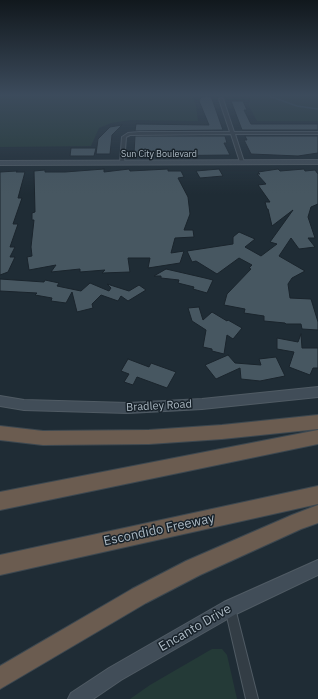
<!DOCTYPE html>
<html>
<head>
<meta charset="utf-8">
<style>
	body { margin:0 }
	canvas { display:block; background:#1f2c35 }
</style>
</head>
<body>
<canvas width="318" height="699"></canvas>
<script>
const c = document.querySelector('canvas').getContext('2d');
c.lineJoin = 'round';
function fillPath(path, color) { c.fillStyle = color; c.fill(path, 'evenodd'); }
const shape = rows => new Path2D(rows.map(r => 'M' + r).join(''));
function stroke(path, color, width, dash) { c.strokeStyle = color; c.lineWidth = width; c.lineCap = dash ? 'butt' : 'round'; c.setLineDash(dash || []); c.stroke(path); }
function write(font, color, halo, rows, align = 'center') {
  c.font = font + ' "IBM Plex Sans",sans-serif'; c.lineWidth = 3; c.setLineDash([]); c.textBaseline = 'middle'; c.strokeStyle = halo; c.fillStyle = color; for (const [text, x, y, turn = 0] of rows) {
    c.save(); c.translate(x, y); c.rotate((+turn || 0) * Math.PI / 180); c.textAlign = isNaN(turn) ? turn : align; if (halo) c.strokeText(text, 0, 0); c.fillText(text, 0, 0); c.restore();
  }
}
fillPath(shape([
	[0,96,193,96,192,97,196,105,198,121,131,120,111,123,99,128,91,146,0,147],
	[248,96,318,96,318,121,257,121,248,104,251,100],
	[212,649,222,649,227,655,237,699,130,699,150,685]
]), '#243a37');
stroke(shape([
	[269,96,297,106,318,109]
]), '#334b5c', 1.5);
const building = shape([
	[202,96,211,96,223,130,135,131,136,124,209,125,199,101,202,96],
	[231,101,243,101,247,110,244,110,251,124,318,124,318,130,242,130,231,101],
	[122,125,112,135,110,154,96,154,98,139,110,127,122,125],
	[135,136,225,136,227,143,224,143,230,155,140,156,139,154,134,154,135,136],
	[245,136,318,136,318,153,298,156,251,154,244,140,247,140,245,136],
	[71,148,96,148,94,156,70,156,71,148],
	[104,169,104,172,129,169,130,171,168,169,168,171,181,171,184,177,178,178,188,197,190,214,184,230,193,230,194,237,175,238,171,253,184,251,180,263,148,268,150,258,128,258,130,272,102,273,105,270,80,272,80,269,51,272,56,265,29,270,27,257,32,256,31,247,34,220,32,220,32,213,35,212,34,171,45,170,45,172,65,172,104,169],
	[219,169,223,176,200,178,196,171,219,169],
	[278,169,280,171,304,169,305,171,315,170,318,174,318,204,311,207,308,217,315,238,308,238,315,247,299,249,291,238,279,256,305,271,292,278,288,284,290,298,311,299,318,322,318,330,302,329,301,324,286,324,285,323,264,321,264,316,244,313,245,309,224,305,227,294,251,269,249,268,252,265,239,258,217,274,196,261,192,262,187,251,233,244,233,237,239,232,255,239,245,247,261,256,277,244,270,242,293,210,272,226,268,209,267,209,265,202,270,202,258,185,266,184,257,174,260,174,258,172,278,169],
	[17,171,16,172,25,172,18,198,22,198,13,224,18,224,10,247,15,247,10,257,15,257,8,272,0,275,0,172,17,171],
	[166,269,205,278,213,280,207,293,193,289,194,287,178,283,179,280,161,278,161,276,154,276,166,269],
	[0,279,44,282,45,280,59,283,57,286,81,291,90,283,109,291,111,288,107,284,129,291,139,285,146,290,128,301,121,296,118,301,101,295,92,304,93,308,77,312,72,292,66,303,51,301,52,298,35,295,37,293,0,291,0,279],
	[199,307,203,320,212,312,227,321,228,320,242,328,233,339,227,335,224,354,212,351,212,349,203,347,206,330,192,321,188,308,199,307],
	[301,334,302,348,318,348,318,368,313,368,310,375,289,367,294,352,277,349,277,338,298,342,301,334],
	[228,355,235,363,261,365,259,359,276,357,285,376,260,381,241,379,240,368,216,379,205,365,228,355],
	[128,359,149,367,151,363,176,372,167,388,137,377,133,385,124,382,129,374,121,371,128,359]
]);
fillPath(building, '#475761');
stroke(building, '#1a242c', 1);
const street = shape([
	[221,98,223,99,234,132,318,132,318,134,235,134,244,162,242,163,240,162,231,134,130,135,126,137,124,163,122,164,120,163,122,137,128,133,139,132,230,132,219,99,221,98],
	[230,603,234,604,235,608,258,699,246,699,225,608,226,604,230,603]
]);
const secondary = shape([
	[318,160,318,164,0,165,0,161,318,160],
	[318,387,318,397,202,409,128,413,24,410,0,406,0,396,24,400,128,403,202,399,318,387],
	[318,560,318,575,236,614,121,680,93,699,68,699,71,693,109,668,224,602,318,560]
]);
const highway = shape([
	[318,415,318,429,222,439,149,444,43,445,0,440,0,426,43,431,149,430,222,425,318,415],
	[318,430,318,444,0,510,0,492,318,430],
	[318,486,318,504,0,575,0,555,318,486],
	[318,505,318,523,301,529,200,575,146,603,0,689,0,666,132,589,186,561,292,515,318,505]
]);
stroke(street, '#505b64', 2);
stroke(secondary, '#505b64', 2);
stroke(highway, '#3d4850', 2);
fillPath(street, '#333d45');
fillPath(secondary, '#414d58');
fillPath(highway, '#6b5c50');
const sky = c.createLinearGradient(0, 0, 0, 194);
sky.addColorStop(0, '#11181d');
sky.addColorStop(0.49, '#3c4b5c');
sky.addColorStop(1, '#3c4b5c00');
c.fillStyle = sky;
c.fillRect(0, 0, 318, 194);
write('9px', '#acb9c3', '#18222a', [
	["Sun City Boulevard",159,154]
]);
write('11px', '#acb9c3', '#18222a', [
	["Bradley Road",159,406,-3]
]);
write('13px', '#acb9c3', '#18222a', [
	["Escondido Freeway",159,530,-12],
	["Encanto Drive",195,628,-30]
]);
</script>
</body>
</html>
